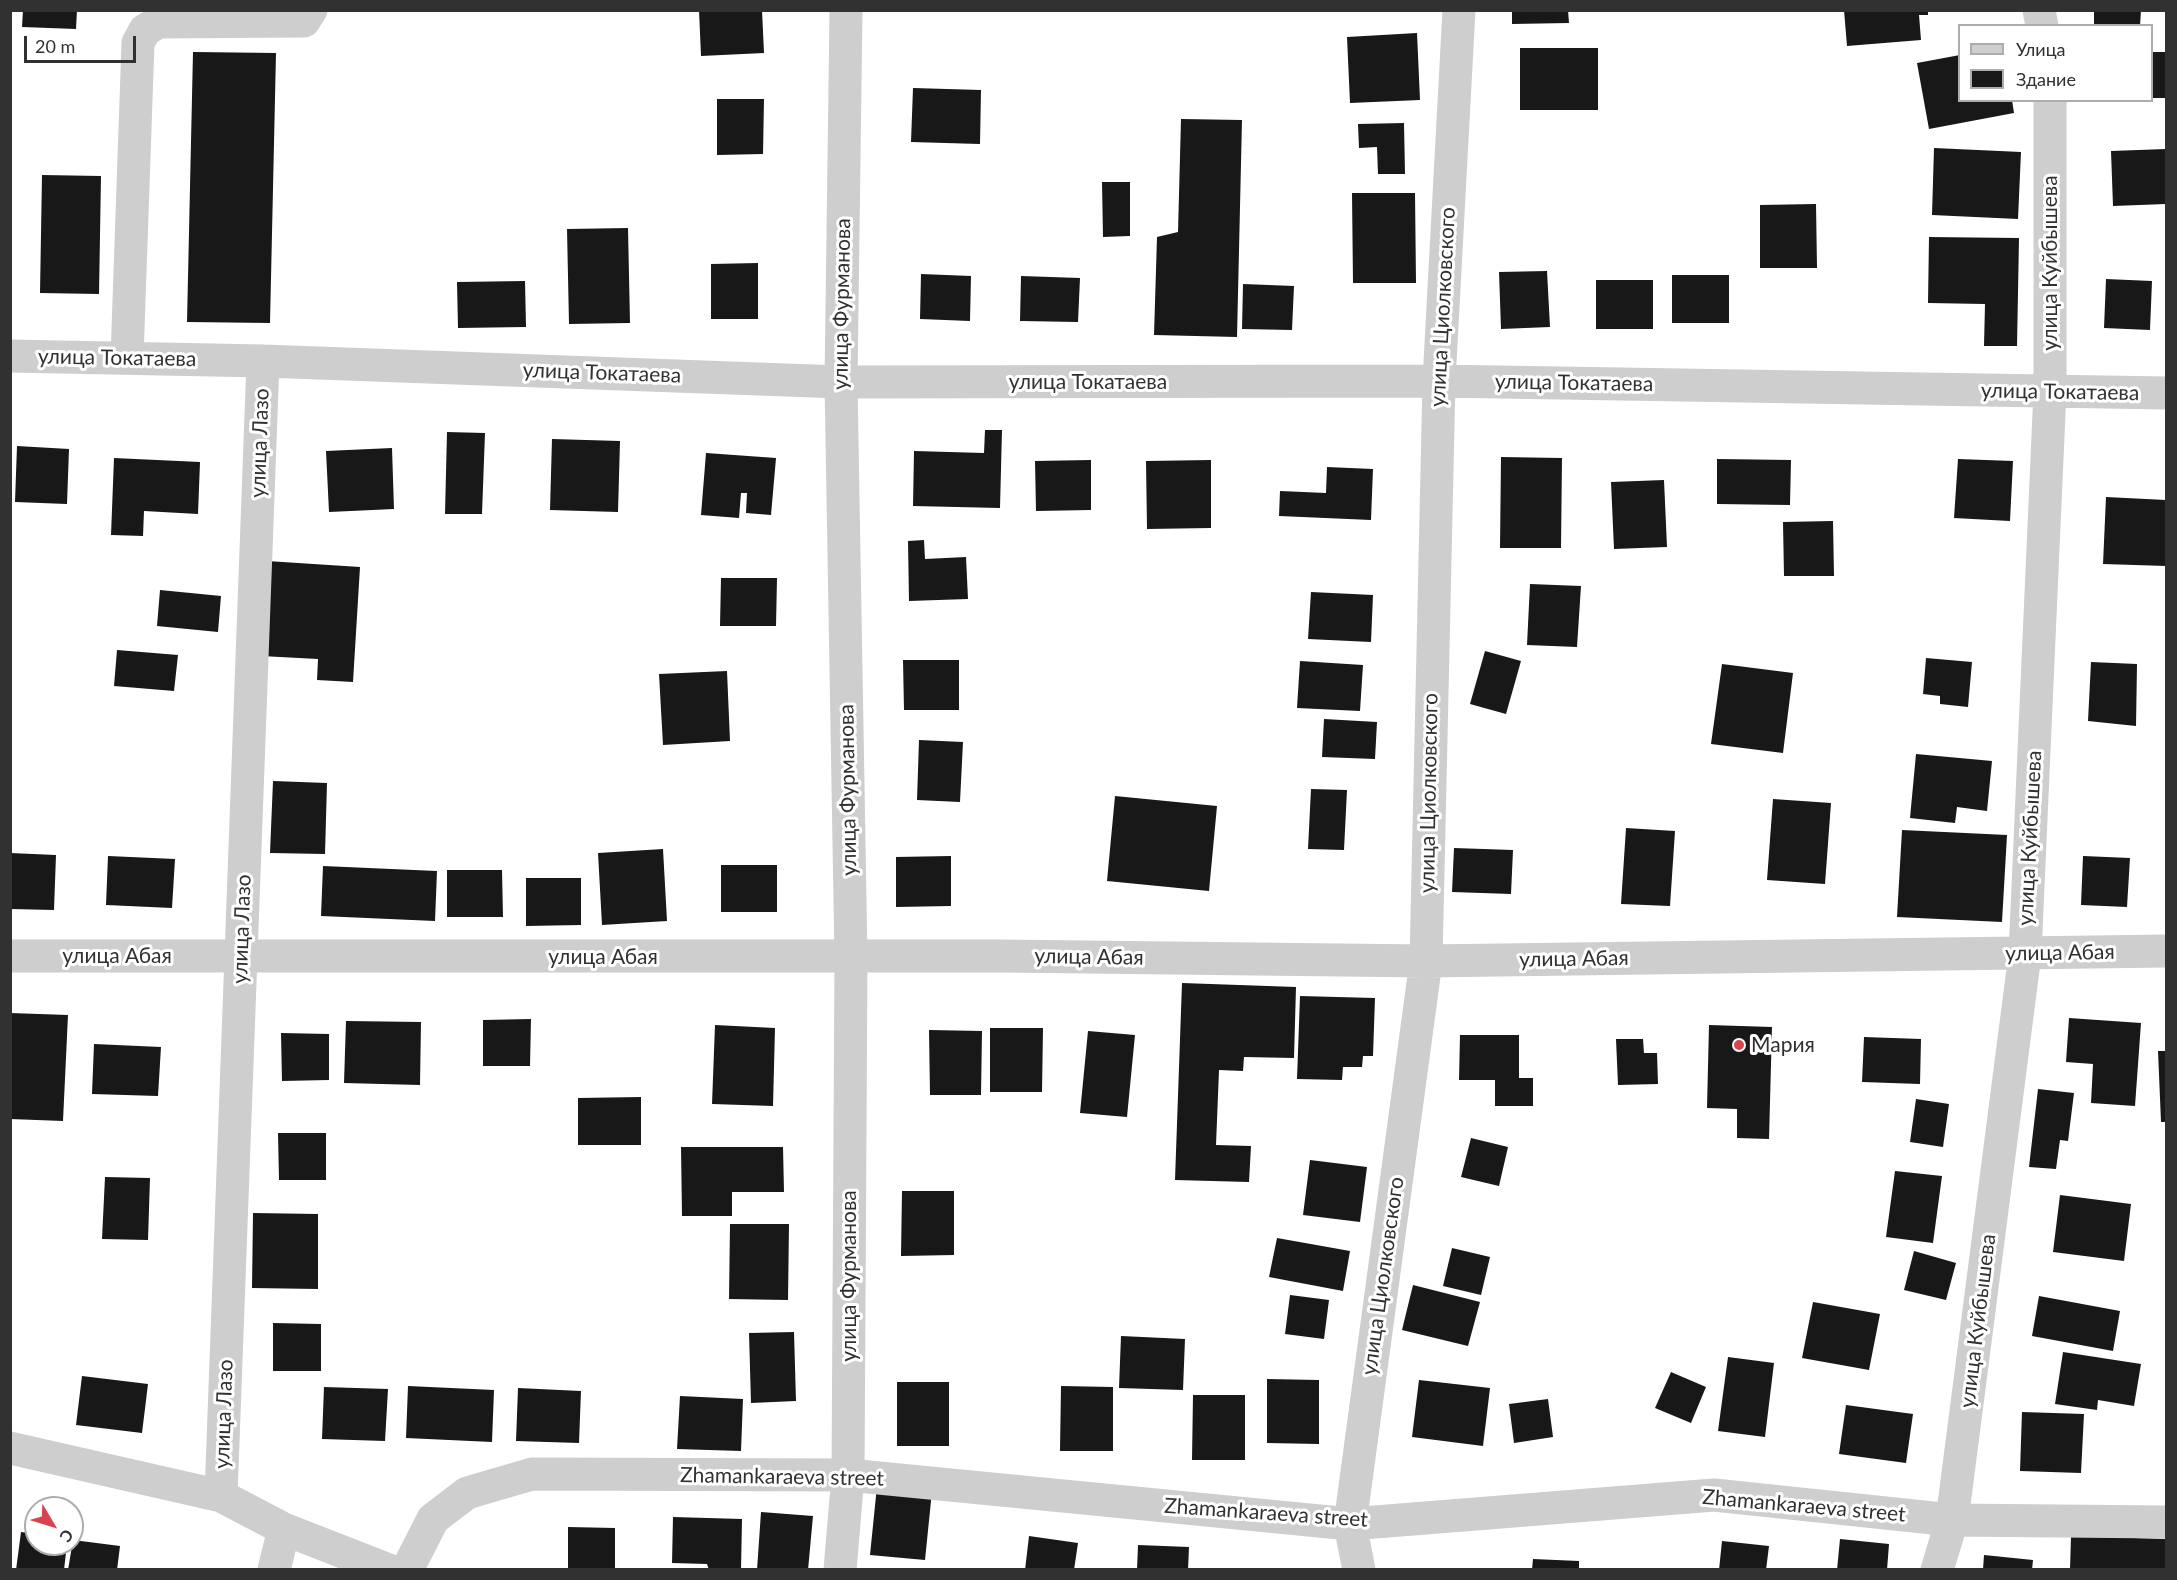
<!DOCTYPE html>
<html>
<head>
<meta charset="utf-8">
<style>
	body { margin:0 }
	#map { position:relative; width:2177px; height:1580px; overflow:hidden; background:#fff; font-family:Lato,sans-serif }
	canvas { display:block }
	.frame { position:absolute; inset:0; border:12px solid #313131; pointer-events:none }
	.legend { position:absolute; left:1958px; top:24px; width:195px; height:78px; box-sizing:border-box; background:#fff; border:2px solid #adadad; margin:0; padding:8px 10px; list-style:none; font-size:18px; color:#313131 }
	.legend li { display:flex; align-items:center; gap:12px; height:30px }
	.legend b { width:30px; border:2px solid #adadad }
	.north { position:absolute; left:24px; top:1496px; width:60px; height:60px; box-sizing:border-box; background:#fff; border:2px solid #adadad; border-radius:50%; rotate:128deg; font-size:16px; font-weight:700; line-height:24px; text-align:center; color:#313131 }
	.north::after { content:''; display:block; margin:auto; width:21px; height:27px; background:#d7444d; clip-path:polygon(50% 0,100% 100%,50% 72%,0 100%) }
	.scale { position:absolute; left:24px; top:36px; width:112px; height:27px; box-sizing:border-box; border:3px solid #313131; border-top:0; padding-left:8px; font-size:18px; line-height:21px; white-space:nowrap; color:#313131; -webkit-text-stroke:4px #fff; paint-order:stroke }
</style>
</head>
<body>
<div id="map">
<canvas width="2177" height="1580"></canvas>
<div class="frame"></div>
<ul class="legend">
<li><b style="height:8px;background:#cecece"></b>Улица</li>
<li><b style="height:16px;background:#181818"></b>Здание</li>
</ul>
<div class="north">С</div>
<div class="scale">20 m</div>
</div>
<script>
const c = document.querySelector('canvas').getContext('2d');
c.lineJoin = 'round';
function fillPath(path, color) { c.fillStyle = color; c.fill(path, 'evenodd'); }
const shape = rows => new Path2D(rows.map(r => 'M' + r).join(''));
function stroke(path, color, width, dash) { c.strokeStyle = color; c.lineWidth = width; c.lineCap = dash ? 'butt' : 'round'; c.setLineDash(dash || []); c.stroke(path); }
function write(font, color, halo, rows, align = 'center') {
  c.font = font + ' Lato,sans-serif'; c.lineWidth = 6; c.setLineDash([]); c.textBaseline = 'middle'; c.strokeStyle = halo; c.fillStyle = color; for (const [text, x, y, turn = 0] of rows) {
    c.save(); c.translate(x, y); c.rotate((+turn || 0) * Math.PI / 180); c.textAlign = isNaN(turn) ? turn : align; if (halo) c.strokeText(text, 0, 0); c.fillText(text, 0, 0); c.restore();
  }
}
fillPath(shape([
	[23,10,77,10,76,29,22,27],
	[699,10,762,10,764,53,701,56],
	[1512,10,1568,10,1569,23,1512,24],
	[1844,10,1928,10,1928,15,1919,15,1921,40,1847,46],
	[2094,10,2141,10,2140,26,2094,26],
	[1417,33,1420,100,1350,103,1347,37],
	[1520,48,1598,48,1598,110,1520,110],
	[193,52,276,53,270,323,187,322],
	[2152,52,2166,52,2166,98,2152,98],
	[1960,55,1960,100,2012,100,2014,113,1929,129,1917,63],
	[913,88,981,90,980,144,911,142],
	[717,99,764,99,763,154,717,155],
	[1181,119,1242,120,1237,337,1154,335,1157,237,1178,232],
	[1404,123,1405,174,1378,174,1377,147,1359,148,1358,124],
	[1934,148,2021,152,2018,219,1932,215],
	[2166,149,2166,204,2113,206,2111,151],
	[42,175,101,176,99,294,40,293],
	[1102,182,1130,182,1130,236,1103,237],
	[1352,193,1415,193,1416,283,1353,283],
	[1816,204,1817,268,1760,268,1760,205],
	[628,228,630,323,569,324,567,229],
	[1929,237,2019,238,2017,346,1984,346,1985,304,1928,303],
	[758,263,758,319,711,319,711,264],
	[1547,271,1550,327,1501,329,1499,272],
	[921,274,971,276,970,321,920,319],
	[1672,275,1729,275,1729,323,1672,323],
	[1021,276,1080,278,1078,322,1020,321],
	[2106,279,2152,281,2150,330,2104,328],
	[1596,280,1653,280,1653,329,1596,329],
	[525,281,526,327,458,328,457,282],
	[1243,284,1294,286,1292,330,1242,329],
	[985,430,1002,430,1000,508,913,506,914,451,984,453],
	[447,432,485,433,482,514,445,514],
	[552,439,620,441,618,512,550,510],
	[17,446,69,449,67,504,15,502],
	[392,448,394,509,329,512,326,451],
	[706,453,776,458,771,515,746,513,747,493,741,493,739,518,701,515],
	[1501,457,1562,458,1561,548,1500,548],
	[114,458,200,462,198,514,144,511,143,536,111,535],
	[1717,459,1791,460,1790,505,1717,504],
	[1958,459,2013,461,2010,521,1954,518],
	[1091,460,1091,510,1036,511,1035,461],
	[1211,460,1211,528,1147,529,1146,461],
	[1327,467,1373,469,1371,520,1279,516,1280,491,1326,493],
	[1664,480,1667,547,1614,549,1611,482],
	[2106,497,2166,500,2166,566,2103,564],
	[1833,521,1834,576,1784,576,1783,522],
	[924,540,925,559,966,557,968,599,909,601,908,541],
	[267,561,360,567,353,682,317,680,318,659,261,656],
	[721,578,777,578,776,626,720,626],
	[1530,584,1581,586,1577,647,1527,645],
	[160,590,221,596,218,632,157,626],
	[1311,592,1373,595,1371,642,1308,639],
	[117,650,178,655,174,691,114,686],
	[1485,651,1521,661,1506,714,1470,704],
	[1926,658,1972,662,1968,707,1940,704,1940,696,1923,694],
	[903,660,959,660,959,710,904,710],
	[1300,661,1363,665,1360,711,1297,708],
	[2091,662,2137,664,2136,726,2088,721],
	[1722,664,1793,673,1783,753,1711,744],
	[727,671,730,741,663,745,659,674],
	[1324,719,1377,722,1375,759,1322,757],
	[919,740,963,742,960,802,917,800],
	[1916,754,1992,761,1987,811,1957,807,1955,823,1910,818],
	[273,781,327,783,325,854,270,853],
	[1311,789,1347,790,1344,850,1308,849],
	[1115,796,1217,806,1209,891,1107,881],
	[1773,799,1831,803,1825,884,1767,880],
	[1626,828,1675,831,1670,906,1621,904],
	[1902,830,2007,835,2002,922,1897,917],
	[1454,848,1513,850,1511,894,1452,892],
	[663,849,667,921,602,925,598,853],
	[10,853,56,855,54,910,10,909],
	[108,856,175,859,172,908,106,905],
	[951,856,951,906,896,907,896,857],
	[2083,856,2130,858,2127,907,2081,905],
	[721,865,777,865,777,912,721,912],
	[323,866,437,871,435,921,321,916],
	[447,870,502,870,503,917,447,917],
	[526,878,581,878,581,925,526,926],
	[1182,983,1296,987,1294,1058,1244,1057,1243,1071,1219,1070,1216,1145,1251,1146,1249,1182,1175,1180],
	[1300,996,1375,998,1373,1056,1363,1056,1362,1067,1343,1067,1342,1080,1297,1079],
	[10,1013,68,1015,63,1121,10,1119],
	[2069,1018,2141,1023,2135,1106,2091,1103,2093,1064,2066,1062],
	[531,1019,530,1066,483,1066,483,1020],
	[346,1021,421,1022,420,1085,344,1083],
	[715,1025,775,1028,773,1106,712,1104],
	[1709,1025,1772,1027,1769,1139,1737,1138,1737,1109,1707,1108],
	[990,1028,1043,1028,1042,1092,990,1092],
	[929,1030,982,1031,981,1095,930,1095],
	[1088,1031,1135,1035,1127,1117,1080,1113],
	[281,1033,329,1034,329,1080,282,1081],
	[1460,1035,1519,1035,1519,1078,1533,1078,1533,1106,1495,1106,1495,1080,1459,1080],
	[1864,1037,1921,1039,1920,1084,1862,1082],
	[1616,1039,1643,1039,1644,1053,1657,1053,1658,1084,1618,1085],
	[94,1044,161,1047,158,1096,92,1094],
	[2158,1051,2166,1051,2166,1122,2161,1122],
	[2038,1089,2074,1093,2068,1141,2060,1140,2056,1169,2029,1167],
	[641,1097,641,1145,578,1145,578,1098],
	[1916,1099,1949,1104,1943,1147,1910,1142],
	[278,1133,326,1133,326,1180,279,1180],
	[1471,1138,1508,1147,1499,1186,1461,1177],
	[681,1147,783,1147,784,1192,732,1192,732,1216,682,1216],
	[1310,1160,1367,1167,1360,1222,1303,1215],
	[1895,1171,1942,1176,1933,1243,1886,1237],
	[105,1177,150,1178,148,1240,102,1239],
	[902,1191,954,1191,954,1255,901,1256],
	[2060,1195,2131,1204,2124,1261,2053,1252],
	[253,1213,318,1214,318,1289,252,1288],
	[730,1224,789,1224,788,1300,729,1299],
	[1277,1238,1350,1251,1343,1291,1269,1277],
	[1452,1248,1490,1257,1481,1295,1443,1286],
	[1914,1251,1956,1263,1946,1300,1904,1290],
	[1413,1285,1480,1302,1468,1346,1402,1330],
	[1290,1295,1329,1300,1324,1339,1285,1334],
	[2039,1296,2120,1311,2113,1351,2032,1336],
	[1813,1302,1880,1314,1869,1370,1802,1358],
	[273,1323,321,1324,321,1371,273,1371],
	[794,1332,796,1401,751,1403,749,1333],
	[1121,1336,1185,1339,1183,1390,1119,1388],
	[2063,1352,2141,1364,2134,1406,2098,1400,2097,1410,2055,1404],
	[1728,1357,1774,1363,1765,1437,1718,1431],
	[1671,1372,1706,1387,1691,1423,1655,1408],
	[82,1376,148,1384,142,1433,76,1425],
	[1267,1379,1319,1380,1319,1444,1267,1443],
	[1419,1380,1490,1388,1483,1446,1412,1437],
	[897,1382,949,1382,949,1446,897,1446],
	[408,1386,494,1390,492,1442,406,1438],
	[1061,1386,1113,1387,1113,1451,1060,1451],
	[324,1387,388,1389,385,1441,322,1439],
	[518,1388,581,1391,579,1443,516,1441],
	[1193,1395,1245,1395,1245,1460,1192,1460],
	[680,1396,743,1399,741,1451,677,1449],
	[1548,1399,1553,1437,1514,1443,1509,1404],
	[1846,1405,1913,1414,1906,1463,1839,1454],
	[2022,1412,2084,1414,2081,1473,2020,1471],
	[877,1486,932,1491,925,1560,870,1555],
	[761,1512,813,1516,808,1570,757,1570],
	[673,1517,742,1519,741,1570,709,1570,707,1564,672,1563],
	[568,1527,615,1528,615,1570,568,1570],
	[21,1532,36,1534,36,1544,67,1544,64,1570,16,1570],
	[1029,1536,1078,1543,1074,1570,1025,1570],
	[2071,1536,2166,1539,2166,1570,2070,1570],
	[1840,1539,1889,1544,1887,1570,1837,1570],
	[73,1540,120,1546,117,1570,68,1570],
	[1722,1541,1769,1546,1766,1570,1719,1570],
	[1138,1545,1189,1547,1188,1570,1137,1570],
	[1984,1555,2033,1560,2032,1570,1983,1570],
	[1533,1559,1579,1561,1579,1570,1532,1570]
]), '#181818');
stroke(shape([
	[2039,10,2042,26],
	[10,356,263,361,841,382,1439,381,2166,393],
	[127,358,138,43,145,30,159,22,304,21,311,10],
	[10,956,1001,956,1426,961,2166,951],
	[10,1448,221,1496,284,1529,389,1570],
	[221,1496,263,361],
	[274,1570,284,1529],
	[407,1570,433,1519,467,1493,532,1474,848,1475,1350,1524,1714,1495,1952,1520,2166,1522],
	[840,1570,848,1475,851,958,841,382,846,10],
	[1359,1570,1350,1524,1426,961,1439,381,1459,10],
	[1937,1570,1952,1520,2025,954,2050,391,2050,100]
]), '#cecece', 33);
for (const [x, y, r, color] of [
	[1739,1045,6,"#d7444d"]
]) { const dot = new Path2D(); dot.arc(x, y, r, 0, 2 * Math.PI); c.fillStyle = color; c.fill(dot); stroke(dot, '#fff', 2); }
write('21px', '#313131', '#fff', [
	["улица Куйбышева",2050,263,-90],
	["улица Фурманова",842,304,-89],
	["улица Циолковского",1443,307,-87],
	["улица Токатаева",117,358,1],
	["улица Токатаева",602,373,2],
	["улица Токатаева",1088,382],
	["улица Токатаева",1574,383,1],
	["улица Токатаева",2060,392,1],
	["улица Лазо",260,443,-88],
	["улица Фурманова",848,790,-91],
	["улица Циолковского",1429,793,-89],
	["улица Куйбышева",2030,838,-87],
	["улица Лазо",242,929,-88],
	["улица Абая",2060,953,-1],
	["улица Абая",117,956],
	["улица Абая",603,957],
	["улица Абая",1089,957,1],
	["улица Абая",1574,959,-1],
	["улица Фурманова",849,1276,-90],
	["улица Циолковского",1383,1276,-82],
	["улица Куйбышева",1978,1321,-83],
	["улица Лазо",224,1414,-88],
	["Zhamankaraeva street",782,1477,1],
	["Zhamankaraeva street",1804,1506,5],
	["Zhamankaraeva street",1266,1513,4]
]);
write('21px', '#313131', '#fff', [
	["Мария",1751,1045]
], 'left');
</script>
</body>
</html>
